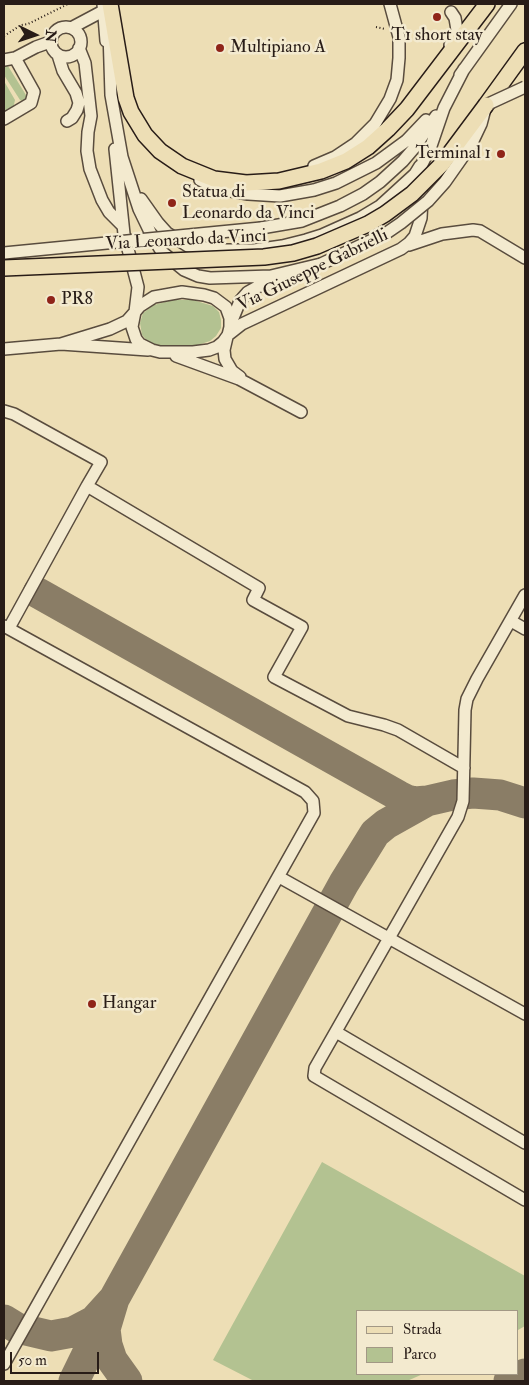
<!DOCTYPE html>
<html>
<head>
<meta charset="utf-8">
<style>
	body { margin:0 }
	#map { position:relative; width:529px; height:1385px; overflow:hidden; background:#eddeb5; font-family:"IM FELL Double Pica",serif }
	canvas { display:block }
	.frame { position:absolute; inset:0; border:5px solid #281c17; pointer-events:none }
	.legend { position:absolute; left:356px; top:1310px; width:162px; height:65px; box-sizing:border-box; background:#f3eacf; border:1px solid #a29885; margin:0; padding:6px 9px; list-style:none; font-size:15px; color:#281c17 }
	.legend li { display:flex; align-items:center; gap:10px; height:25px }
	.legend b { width:25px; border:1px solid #a29885 }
	.north { position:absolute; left:10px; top:10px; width:50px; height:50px; -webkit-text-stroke:4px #f3eacf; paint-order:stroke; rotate:94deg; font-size:14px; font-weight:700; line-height:20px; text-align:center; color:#281c17 }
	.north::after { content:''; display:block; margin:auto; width:18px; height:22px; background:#281c17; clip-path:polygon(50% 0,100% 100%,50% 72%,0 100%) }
	.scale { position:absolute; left:10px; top:1352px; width:89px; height:22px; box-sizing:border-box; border:2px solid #281c17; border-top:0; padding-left:6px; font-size:15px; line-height:18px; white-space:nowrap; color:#281c17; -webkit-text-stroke:4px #f3eacf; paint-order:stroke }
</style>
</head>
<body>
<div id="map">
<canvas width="529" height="1385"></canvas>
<div class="frame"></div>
<ul class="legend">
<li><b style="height:6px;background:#eddeb5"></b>Strada</li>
<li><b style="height:14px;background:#b3c291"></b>Parco</li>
</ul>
<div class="north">N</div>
<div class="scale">50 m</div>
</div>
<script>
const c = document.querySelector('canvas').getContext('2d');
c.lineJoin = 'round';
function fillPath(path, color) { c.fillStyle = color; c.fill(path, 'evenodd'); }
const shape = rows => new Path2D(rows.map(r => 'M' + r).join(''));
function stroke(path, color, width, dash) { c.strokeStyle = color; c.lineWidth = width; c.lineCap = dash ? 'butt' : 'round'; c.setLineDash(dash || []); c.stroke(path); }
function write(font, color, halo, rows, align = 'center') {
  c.font = font + ' "IM FELL Double Pica",serif'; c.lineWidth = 5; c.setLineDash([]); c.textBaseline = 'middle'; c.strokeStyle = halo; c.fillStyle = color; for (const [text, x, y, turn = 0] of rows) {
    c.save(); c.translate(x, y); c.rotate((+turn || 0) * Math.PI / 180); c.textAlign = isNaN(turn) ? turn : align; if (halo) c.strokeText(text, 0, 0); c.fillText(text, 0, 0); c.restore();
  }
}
fillPath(shape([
	[4,65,8,66,26,95,27,100,24,102,20,100,4,75],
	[4,81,15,100,13,109,4,114],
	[172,300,193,300,213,306,219,312,221,320,221,328,216,336,210,341,198,345,159,347,149,343,142,335,140,323,143,313,154,305],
	[322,1162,525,1276,525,1326,518,1330,518,1311,358,1311,358,1374,423,1374,407,1381,254,1381,213,1360]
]), '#b3c291');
stroke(shape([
	[38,593,399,796,407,800,415,802,427,801],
	[4,1320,17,1328,51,1336,73,1332,94,1321,114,1299,105,1329,107,1345,112,1360,127,1381],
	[74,1381,114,1299,344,883,375,833,386,824,427,801,453,795,473,793,487,794,500,795,525,803],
	[509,1381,525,1374]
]), '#8a7d66', 31);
const minor = shape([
	[103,4,106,41],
	'51 42a15 15 0 1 1 30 0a15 15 0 1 1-30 0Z',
	[71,28,103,11],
	[109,32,111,95,122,157,139,209,152,236,162,252,184,270,198,276,210,278,271,276,321,264],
	[450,45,455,38,457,30,455,18,451,12],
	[79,48,85,63,91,116,88,132,87,151,90,169,102,200,109,212,122,225],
	[58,55,63,71,76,93,79,103,77,110,72,118,67,121],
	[4,60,15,58,36,47,50,42],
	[460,75,511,4],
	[4,119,31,103,34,92,15,58],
	[314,166,335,157,356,143,375,124,390,99,397,80,399,58,399,37,390,4],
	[200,180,220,189,248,194,280,196,314,190,336,183,376,163,406,141,426,120],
	[141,199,158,223,167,233,188,246,226,250,254,250,282,246,306,240,322,235,360,218,380,206,415,174,420,166],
	[261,228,302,221,340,206,363,194,380,182,403,161,415,147,436,116],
	[409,245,442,234,473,230,480,231,525,258],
	[182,292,204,295,214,298,226,307,230,318,230,327,228,335,223,342,217,347,209,350,193,352,160,352,152,350,140,344,136,339,132,327,135,312,140,306,154,297,182,292],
	[231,323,240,301,248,292,257,287,282,281],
	[228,335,242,324,401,249,409,243,415,236,421,218,422,199,420,168,431,146,444,108,464,69],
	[227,337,224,350,225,359,232,371,240,377],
	[61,344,110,329,127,321,135,312,138,287,124,234,115,149],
	[4,349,61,344,148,350],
	[176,356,239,379,301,412],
	[4,411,14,414,101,462,87,486,259,588,253,600,302,627,274,677,348,716,384,725,398,730,464,768],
	[525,595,477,679,467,699,465,710,463,801,458,817,315,1068,314,1076,525,1200],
	[511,621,525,629],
	[4,626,305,792,313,801,314,813,4,1364],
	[9,628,87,486],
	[279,877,525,1014],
	[336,1032,525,1143]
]);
const major = shape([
	[110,4,126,98,131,112,145,135,160,151,182,166,214,179,246,183,279,181,321,171,346,161,368,147,388,129,407,109,487,4],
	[486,105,525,51]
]);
stroke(minor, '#594c3e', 14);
stroke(major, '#281c17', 18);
stroke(shape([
	[376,27,385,29],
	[4,36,21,25,28,24,68,4]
]), '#281c17', 2, [1, 2.5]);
stroke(minor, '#f3eacf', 11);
stroke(major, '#eddeb5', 15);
const minorBridge = shape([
	[4,253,261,228],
	[321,264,385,234,401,223,428,201,445,182,471,145,481,124,486,105,525,87]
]);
const majorBridge = shape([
	[4,268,264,257,293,253,317,246,368,224,385,214,412,194,442,164,486,105]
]);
stroke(minorBridge, '#594c3e', 14, []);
stroke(majorBridge, '#281c17', 18, []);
stroke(minorBridge, '#f3eacf', 11);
stroke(majorBridge, '#eddeb5', 15);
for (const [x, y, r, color] of [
	[437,17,5,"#8f2418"],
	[220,48,5,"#8f2418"],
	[501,154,5,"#8f2418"],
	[172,203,5,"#8f2418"],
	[51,300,5,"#8f2418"],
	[92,1004,5,"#8f2418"]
]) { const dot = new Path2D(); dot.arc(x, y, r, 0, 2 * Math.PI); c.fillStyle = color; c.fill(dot); stroke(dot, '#f3eacf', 2); }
write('18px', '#281c17', '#f3eacf', [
	["T1 short stay",437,36,"center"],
	["Multipiano A",230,48],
	["Terminal 1",491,154,"right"],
	["Statua di",182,193],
	["Leonardo da Vinci",182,214],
	["PR8",61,300],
	["Hangar",102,1004]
], 'left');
write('18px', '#281c17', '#f3eacf', [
	["Via Leonardo da Vinci",186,241,-3],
	["Via Giuseppe Gabrielli",313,271,-26]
]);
</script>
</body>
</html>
